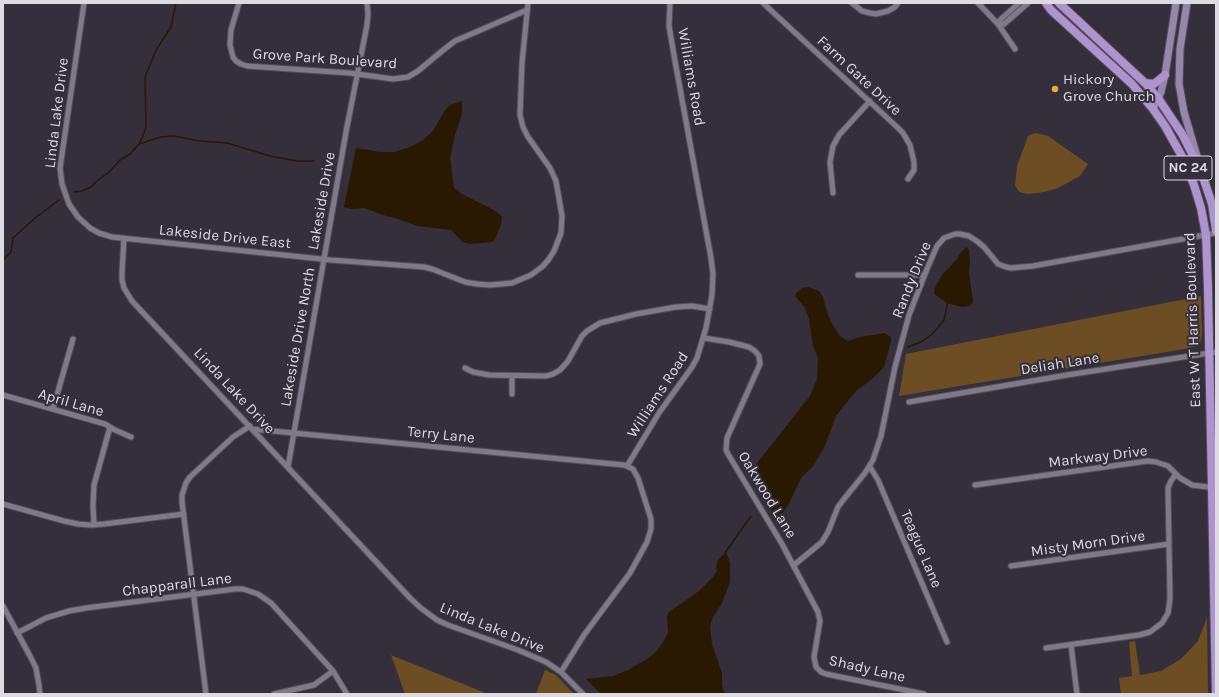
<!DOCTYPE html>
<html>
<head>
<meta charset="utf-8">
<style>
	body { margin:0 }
	#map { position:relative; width:1219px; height:697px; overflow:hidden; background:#342f3b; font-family:Karla,sans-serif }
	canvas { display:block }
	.frame { position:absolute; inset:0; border:4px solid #dddae2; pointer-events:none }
</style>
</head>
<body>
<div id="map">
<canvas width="1219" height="697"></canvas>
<div class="frame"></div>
</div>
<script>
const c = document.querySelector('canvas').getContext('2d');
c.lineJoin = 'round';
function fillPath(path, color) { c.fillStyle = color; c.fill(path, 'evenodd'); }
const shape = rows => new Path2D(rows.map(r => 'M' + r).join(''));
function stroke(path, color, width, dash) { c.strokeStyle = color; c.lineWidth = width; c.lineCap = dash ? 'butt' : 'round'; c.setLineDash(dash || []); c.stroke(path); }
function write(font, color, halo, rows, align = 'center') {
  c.font = font + ' Karla,sans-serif'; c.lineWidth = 4; c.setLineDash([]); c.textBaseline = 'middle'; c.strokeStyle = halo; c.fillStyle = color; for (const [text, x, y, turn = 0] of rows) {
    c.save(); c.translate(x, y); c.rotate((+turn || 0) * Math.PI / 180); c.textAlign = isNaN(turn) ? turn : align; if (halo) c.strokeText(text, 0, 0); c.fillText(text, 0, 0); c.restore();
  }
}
fillPath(shape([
	[1035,133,1048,136,1088,164,1080,176,1058,188,1048,191,1038,193,1028,194,1019,192,1015,185,1017,166,1028,136],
	[1201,296,1202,333,1200,345,1185,349,899,396,906,354],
	[1207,617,1208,694,1121,694,1119,678,1132,676,1129,642,1135,641,1140,675,1161,671,1181,659,1198,641],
	[391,655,488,694,405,694],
	[545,670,556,675,574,694,536,694]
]), '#6d4e24');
fillPath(shape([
	[462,101,462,114,455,135,450,158,454,188,462,194,494,210,502,216,501,225,495,239,492,242,470,244,463,242,451,230,417,226,398,219,383,215,370,210,364,208,351,209,344,207,356,148,380,152,395,152,412,146,423,140,433,131,445,110,450,105],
	[967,247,969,250,970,262,969,273,973,301,973,303,969,306,962,307,947,303,934,294,935,287,942,275,957,259,961,252],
	[808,287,819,291,823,297,826,309,831,322,840,336,848,341,860,337,884,333,891,337,891,341,884,367,872,379,856,391,836,416,824,448,813,466,801,478,789,504,783,512,775,517,754,478,752,471,754,467,810,396,817,379,818,358,813,346,809,319,805,308,795,296,796,293,803,288],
	[726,552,730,563,730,582,722,603,713,617,710,626,712,644,722,673,722,685,725,694,601,694,586,679,613,676,628,670,647,659,656,652,663,642,668,633,667,616,669,612,699,591,712,578,717,571,716,567,718,560]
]), '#291802');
stroke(shape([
	[139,144,161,137,174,136,200,141,227,143,270,156,297,161,314,161],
	[74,192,82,191,91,187,98,180,109,172,120,160,130,154,139,144,145,131,146,126,145,77,156,50,171,27,176,3],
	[3,260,11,252,13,238,35,218,59,200],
	[908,347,921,342,931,335,936,330,944,320,948,301],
	[725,553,751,516]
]), '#291802', 1.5);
const minor = shape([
	[84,3,60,168,62,184,69,204,78,217,90,228,99,233,112,237,331,260,424,267,432,269,465,282,477,284,490,285,512,283,531,275,543,266,549,259,554,251,561,233,562,216,556,181,550,168,528,137,523,127,520,115,522,63,528,3],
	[239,3,231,30,230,45,233,57,236,61,241,64,247,66,350,73,393,79,408,77,418,71,442,51,455,41,527,10],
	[763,3,897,127,903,133,910,145,914,162,914,170,908,179],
	[852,3,862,11,870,13,876,14,888,11,895,7,898,3],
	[978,3,998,24,1015,49],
	[998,24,1004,24,1028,3],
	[998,24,1001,19,1019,3],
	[833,193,830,162,833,146,839,135,870,101],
	[124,238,122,272,122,280,124,288,132,301,411,599,422,609,437,620,448,625,518,650,546,662,561,672,583,694],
	[858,275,924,275],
	[704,338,729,342,749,347,755,351,759,356,760,364,727,438,726,450,728,454,782,544,818,612,820,621,814,657,816,667,821,672,826,674,924,694],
	[465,368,473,372,489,375,546,376,553,374,560,370,568,361,582,336,587,331,600,323,636,314,676,307,692,306,710,309],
	[512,376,512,394],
	[3,395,105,424,115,430,131,437],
	[909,402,1067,375,1216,352],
	[53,409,73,339],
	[252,429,624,465,633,469,638,478,651,519,651,529,647,542,630,573,584,635,561,672],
	[627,466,659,413,692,367,697,358,706,328,712,295,713,274,711,258,675,61,669,26,670,3],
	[288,467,346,132,367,25,368,14,367,3],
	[870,467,878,480,947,642],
	[975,485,1148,461,1156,462,1168,466,1180,478,1192,485,1216,488],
	[3,504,64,521,78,524,90,525,104,524,184,514],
	[94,525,93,506,94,485,110,427],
	[794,565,822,542,828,532,838,507,844,499,865,473,873,460,881,436,895,367,909,315,927,269,937,246,944,238,955,234,960,234,969,236,978,242,984,247,998,264,1006,267,1011,268,1033,266,1216,233],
	[1011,566,1169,544],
	[3,606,30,656,36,668,39,685,40,694],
	[17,633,46,618,69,611,86,608,235,589,243,589,258,594,271,603,333,671,347,694],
	[1071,645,1077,694],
	[1046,648,1139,635,1150,632,1162,623,1168,613,1170,599,1168,488,1171,481,1176,474],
	[206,694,182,502,182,495,186,483,190,477,233,437,250,426],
	[274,694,314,685,333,671]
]);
const secondary = shape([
	[1187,3,1180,49,1179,84,1184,112,1199,163],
	[1153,109,1161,92,1165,75,1176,3]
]);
const primary = shape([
	[1046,3,1051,10,1132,84,1153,109,1165,126,1184,160,1194,185,1201,208,1206,235,1208,288,1216,694],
	[1059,3,1145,83,1158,98,1182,134,1201,171,1212,204,1216,231],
	[1145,83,1154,84,1165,75]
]);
stroke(minor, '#524e58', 7);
stroke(secondary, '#524e58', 9);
stroke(primary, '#524e58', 10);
stroke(minor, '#807988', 5);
stroke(secondary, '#9786ab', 7);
stroke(primary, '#ae93ce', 8);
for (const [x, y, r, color] of [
	[1055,89,4,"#efa73d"]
]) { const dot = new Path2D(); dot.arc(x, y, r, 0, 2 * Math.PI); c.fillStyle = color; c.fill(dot); stroke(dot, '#342f3b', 1.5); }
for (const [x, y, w] of [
	[1188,168,48]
]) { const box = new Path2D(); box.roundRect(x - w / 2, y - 12, w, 24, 3); c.fillStyle = '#342f3b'; c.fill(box); stroke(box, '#dddae2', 1); }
write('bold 14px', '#dddae2', null, [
	["NC 24",1188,168]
]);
write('15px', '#dddae2', '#342f3b', [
	["Grove Park Boulevard",325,59,4],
	["Farm Gate Drive",859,76,43],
	["Williams Road",691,77,80],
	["Linda Lake Drive",57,113,-83],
	["Lakeside Drive",322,201,-80],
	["Lakeside Drive East",225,237,6],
	["Randy Drive",912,280,-68],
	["East W T Harris Boulevard",1193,320,-92],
	["Lakeside Drive North",298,337,-80],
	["Deliah Lane",1060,364,-9],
	["Linda Lake Drive",234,391,47],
	["Williams Road",658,395,-57],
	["April Lane",71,403,16],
	["Terry Lane",441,435,6],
	["Markway Drive",1098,457,-7],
	["Oakwood Lane",767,495,59],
	["Misty Morn Drive",1088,544,-8],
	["Teague Lane",921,549,67],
	["Chapparall Lane",177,585,-7],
	["Linda Lake Drive",492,628,22],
	["Shady Lane",867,669,13]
]);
write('15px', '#dddae2', '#342f3b', [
	["Hickory",1063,80],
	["Grove Church",1063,97]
], 'left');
</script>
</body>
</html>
